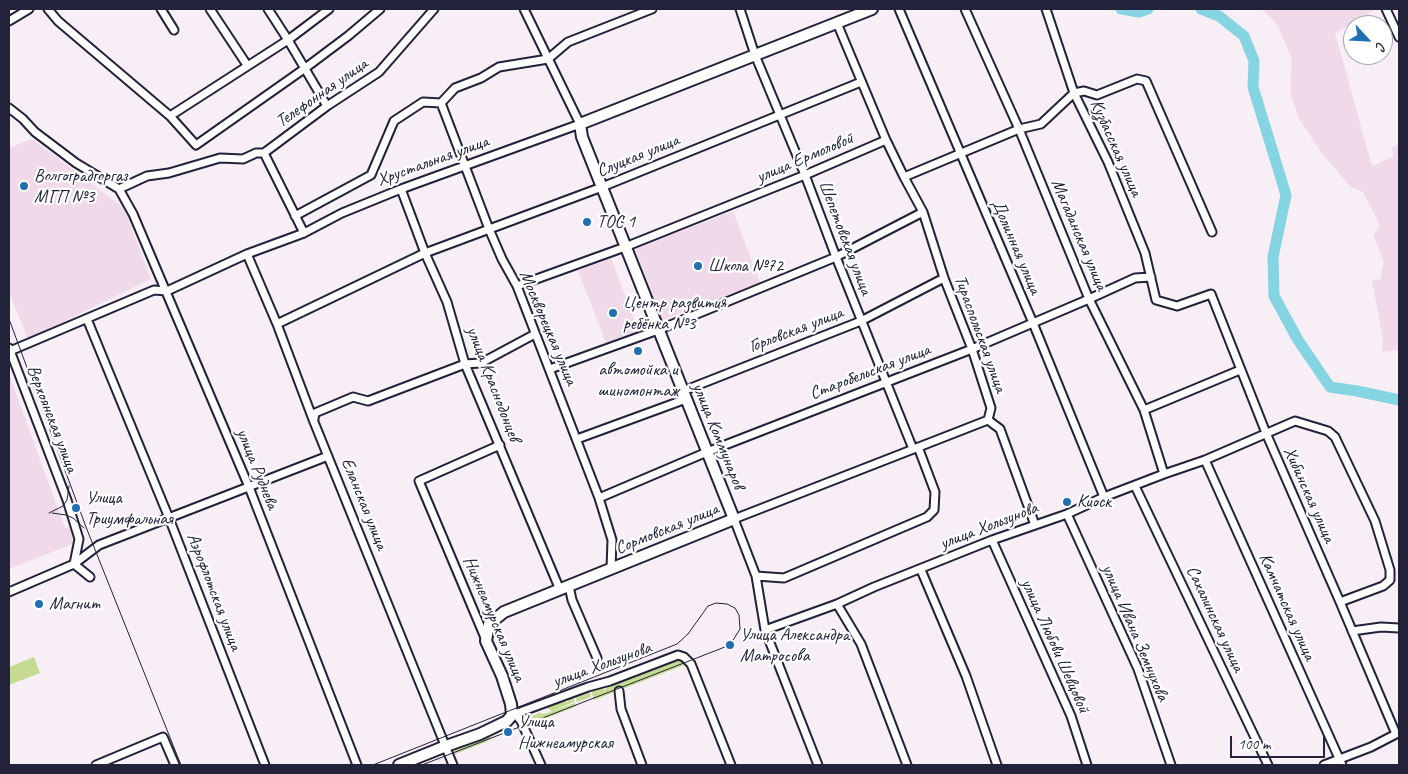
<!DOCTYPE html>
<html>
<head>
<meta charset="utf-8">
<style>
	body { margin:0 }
	#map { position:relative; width:1408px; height:774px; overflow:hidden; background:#f8eef5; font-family:Caveat,sans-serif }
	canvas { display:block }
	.frame { position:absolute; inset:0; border:10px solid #22223b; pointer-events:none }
	.north { position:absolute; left:1343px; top:15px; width:50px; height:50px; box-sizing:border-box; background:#fff; border:1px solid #a7a7b1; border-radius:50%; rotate:115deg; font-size:14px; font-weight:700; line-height:20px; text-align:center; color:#22223b }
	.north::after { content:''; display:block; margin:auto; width:18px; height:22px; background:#1f6fb2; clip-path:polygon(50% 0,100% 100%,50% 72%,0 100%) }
	.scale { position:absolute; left:1230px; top:736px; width:95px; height:22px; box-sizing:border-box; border:2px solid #22223b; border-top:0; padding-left:6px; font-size:15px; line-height:18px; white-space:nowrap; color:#22223b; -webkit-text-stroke:4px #fff; paint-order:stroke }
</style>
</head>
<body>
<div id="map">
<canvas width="1408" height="774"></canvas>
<div class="frame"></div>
<div class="north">С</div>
<div class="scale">100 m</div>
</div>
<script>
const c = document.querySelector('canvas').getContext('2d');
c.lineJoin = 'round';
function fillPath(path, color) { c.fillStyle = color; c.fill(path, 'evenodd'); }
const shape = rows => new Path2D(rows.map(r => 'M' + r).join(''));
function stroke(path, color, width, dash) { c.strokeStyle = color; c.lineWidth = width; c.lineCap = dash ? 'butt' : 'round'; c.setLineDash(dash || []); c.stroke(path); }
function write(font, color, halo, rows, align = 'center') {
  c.font = font + ' Caveat,sans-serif'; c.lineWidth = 4.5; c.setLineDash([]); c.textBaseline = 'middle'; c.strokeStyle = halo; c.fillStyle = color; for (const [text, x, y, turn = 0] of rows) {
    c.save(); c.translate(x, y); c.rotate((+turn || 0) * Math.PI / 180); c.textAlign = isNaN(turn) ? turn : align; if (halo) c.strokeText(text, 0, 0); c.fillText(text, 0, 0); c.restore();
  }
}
fillPath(shape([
	[1262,9,1375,10,1335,33,1372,166,1394,156,1391,148,1399,144,1399,350,1382,352,1383,339,1372,281,1381,279,1382,268,1384,262,1373,235,1380,225,1363,192,1351,187,1323,155,1299,119,1290,91,1292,60,1277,24],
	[32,139,124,208,151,279,28,339,9,292,9,148],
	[733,211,760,283,662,320,635,248],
	[611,258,639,332,607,345,578,271],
	[9,374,65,528,70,527,75,543,9,569]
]), '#f0dae9');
fillPath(shape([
	[34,657,40,673,9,685,9,667],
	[678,657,684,659,687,664,594,700,591,690,603,687,604,691,609,685,614,682],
	[587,691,590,693,591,697,577,702,575,695],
	[572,696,574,698,574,702,552,711,548,709,547,706,550,703,557,702,568,702,569,697],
	[575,703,576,706,572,708,526,726,525,723,528,718,539,713,544,714],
	[488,736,492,738,486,742,455,754,454,752,455,747]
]), '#c5db91');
stroke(shape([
	[1121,9,1139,12,1148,9],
	[1201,9,1219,16,1244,36,1254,61,1253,87,1286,195,1273,257,1274,296,1298,340,1330,387,1357,391,1399,400]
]), '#85d4e2', 11);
const street = shape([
	[48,9,58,21,170,116,196,145,304,69,348,36,380,9],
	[161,9,174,30],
	[210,9,247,65],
	[268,9,288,40,327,106],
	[740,9,755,55,805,175,836,257,913,449],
	[899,9,1033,323,1104,497],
	[965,9,1019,129,1089,299,1144,410,1164,474],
	[1046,9,1074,93,1108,162,1145,253,1156,300,1177,306,1211,294,1266,433,1340,602,1396,734,1371,747,1324,765],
	[1386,9,1399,37],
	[9,21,29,9],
	[837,23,886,140],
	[441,103,489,229,502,259,517,286,599,498,612,540,611,569],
	[441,103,455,88,481,78,499,67,548,59,568,42,652,9],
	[9,108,23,119,35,132,76,163,119,189,133,214,249,487,357,765],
	[170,116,288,40,329,9],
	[264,153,304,233],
	[904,177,923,212,944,278,972,349,991,408,988,420,1000,429,1035,525],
	[119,189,147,176,169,173,220,158,243,159,256,153,264,153,327,106,379,72,434,9],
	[401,189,425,253,447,302,465,364,560,590],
	[295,216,371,175,394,121,423,102,441,103],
	[247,254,277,324,314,422,453,765],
	[517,286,625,247,805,175,886,140,904,177,1019,129,1041,124,1074,93,1084,91,1097,95,1137,79,1146,81,1212,232],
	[87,319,169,518,265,765],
	[277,324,425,253,602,187,861,82],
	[9,348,67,500,79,539,74,564,90,577],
	[10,351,154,290,167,291,247,254,304,233,342,213,401,189,580,124,524,9],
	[550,369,658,330,836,257,923,212],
	[683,391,861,321,944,278],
	[1144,410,1240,370],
	[314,419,315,413,353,397,368,401,465,364,481,363,535,334],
	[577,439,686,399],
	[1205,460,1342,765],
	[1135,486,1268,765],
	[599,498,707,452,972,349,1089,299,1135,278,1151,277],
	[1067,514,1138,669,1171,765],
	[992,540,1071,716,1087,765],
	[921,570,966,676,997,765],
	[756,576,784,578,927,517,934,510,935,492,918,447],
	[569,586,572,600,597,658],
	[9,592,74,564,99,545,328,456],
	[837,604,861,644,907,765],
	[765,630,837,604,874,587,992,540,1067,514,1104,497,1164,474,1205,460,1295,421,1328,431,1335,437,1375,521,1390,570,1390,580,1383,586,1340,602],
	[1352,631,1381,627,1399,628],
	[486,640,419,481,500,445],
	[619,691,621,709,642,765],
	[512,715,588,687,610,681,678,655,684,657,691,664,731,765],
	[512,715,517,716,521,721,541,765],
	[96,765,163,737,175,765],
	[818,765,765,630,756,576,734,519,988,420]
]);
const secondary = shape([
	[399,765,446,746,480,734,507,721,512,715,511,704,502,676,486,641,489,624,504,612,734,519,582,137,580,124,872,9]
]);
stroke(street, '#22223b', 11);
stroke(secondary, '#22223b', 14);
stroke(street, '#fff', 7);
stroke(secondary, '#fff', 10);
stroke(shape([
	[9,319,86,527,181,765],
	[49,513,63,506,67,500,69,486],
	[52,513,66,515,73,518,84,528],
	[373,765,677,644,688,634,708,606,716,603,727,604,735,608,739,615,740,629,730,645,422,765]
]), '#22223b', 1);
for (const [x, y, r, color] of [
	[24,186,5,"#1f6fb2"],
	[587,222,5,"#1f6fb2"],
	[698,266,5,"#1f6fb2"],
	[613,313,5,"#1f6fb2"],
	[638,351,5,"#1f6fb2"],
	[1067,502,5,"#1f6fb2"],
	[76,508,5,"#1f6fb2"],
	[39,604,5,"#1f6fb2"],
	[730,645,5,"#1f6fb2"],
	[508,732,5,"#1f6fb2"]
]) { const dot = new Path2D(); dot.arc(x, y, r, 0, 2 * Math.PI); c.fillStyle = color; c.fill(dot); stroke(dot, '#fff', 2); }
write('18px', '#22223b', '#fff', [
	["Телефонная улица",322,93,-35],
	["Кузбасская улица",1116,148,66],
	["Слуцкая улица",638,156,-22],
	["улица Ермоловой",805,158,-23],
	["Хрустальная улица",433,161,-20],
	["Магаданская улица",1079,235,67],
	["Шепетовская улица",845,238,69],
	["Долинная улица",1016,247,67],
	["Москворецкая улица",548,328,67],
	["Горловская улица",796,330,-21],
	["Тираспольская улица",980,334,70],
	["Старобельская улица",870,372,-21],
	["улица Краснодонцев",493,384,69],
	["Верхоянская улица",52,419,69],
	["улица Коммунаров",718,436,68],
	["улица Руднева",257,469,68],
	["Хибинская улица",1309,495,66],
	["Еланская улица",364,504,68],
	["улица Хользунова",989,526,-21],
	["Сормовская улица",667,529,-22],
	["Аэрофлотская улица",214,592,69],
	["Камчатская улица",1287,607,66],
	["Нижнеамурская улица",494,619,67],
	["Сахалинская улица",1215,619,65],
	["улица Ивана Земнухова",1135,633,67],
	["улица Любови Шевцовой",1055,646,66],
	["улица Хользунова",602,665,-20]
]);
write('18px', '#22223b', '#fff', [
	["Волгоградгоргаз",34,176],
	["МГП №3",34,197],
	["ТОС 1",597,222],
	["Школа №72",708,266],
	["Центр развития",623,303],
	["ребёнка №3",623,324],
	["автомойка и",638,370,"center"],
	["шиномонтаж",638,391,"center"],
	["Улица",86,498],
	["Триумфальная",86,519],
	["Киоск",1077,502],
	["Магнит",49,604],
	["Улица Александра",740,635],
	["Матросова",740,656],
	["Улица",518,722],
	["Нижнеамурская",518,743]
], 'left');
</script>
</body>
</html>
